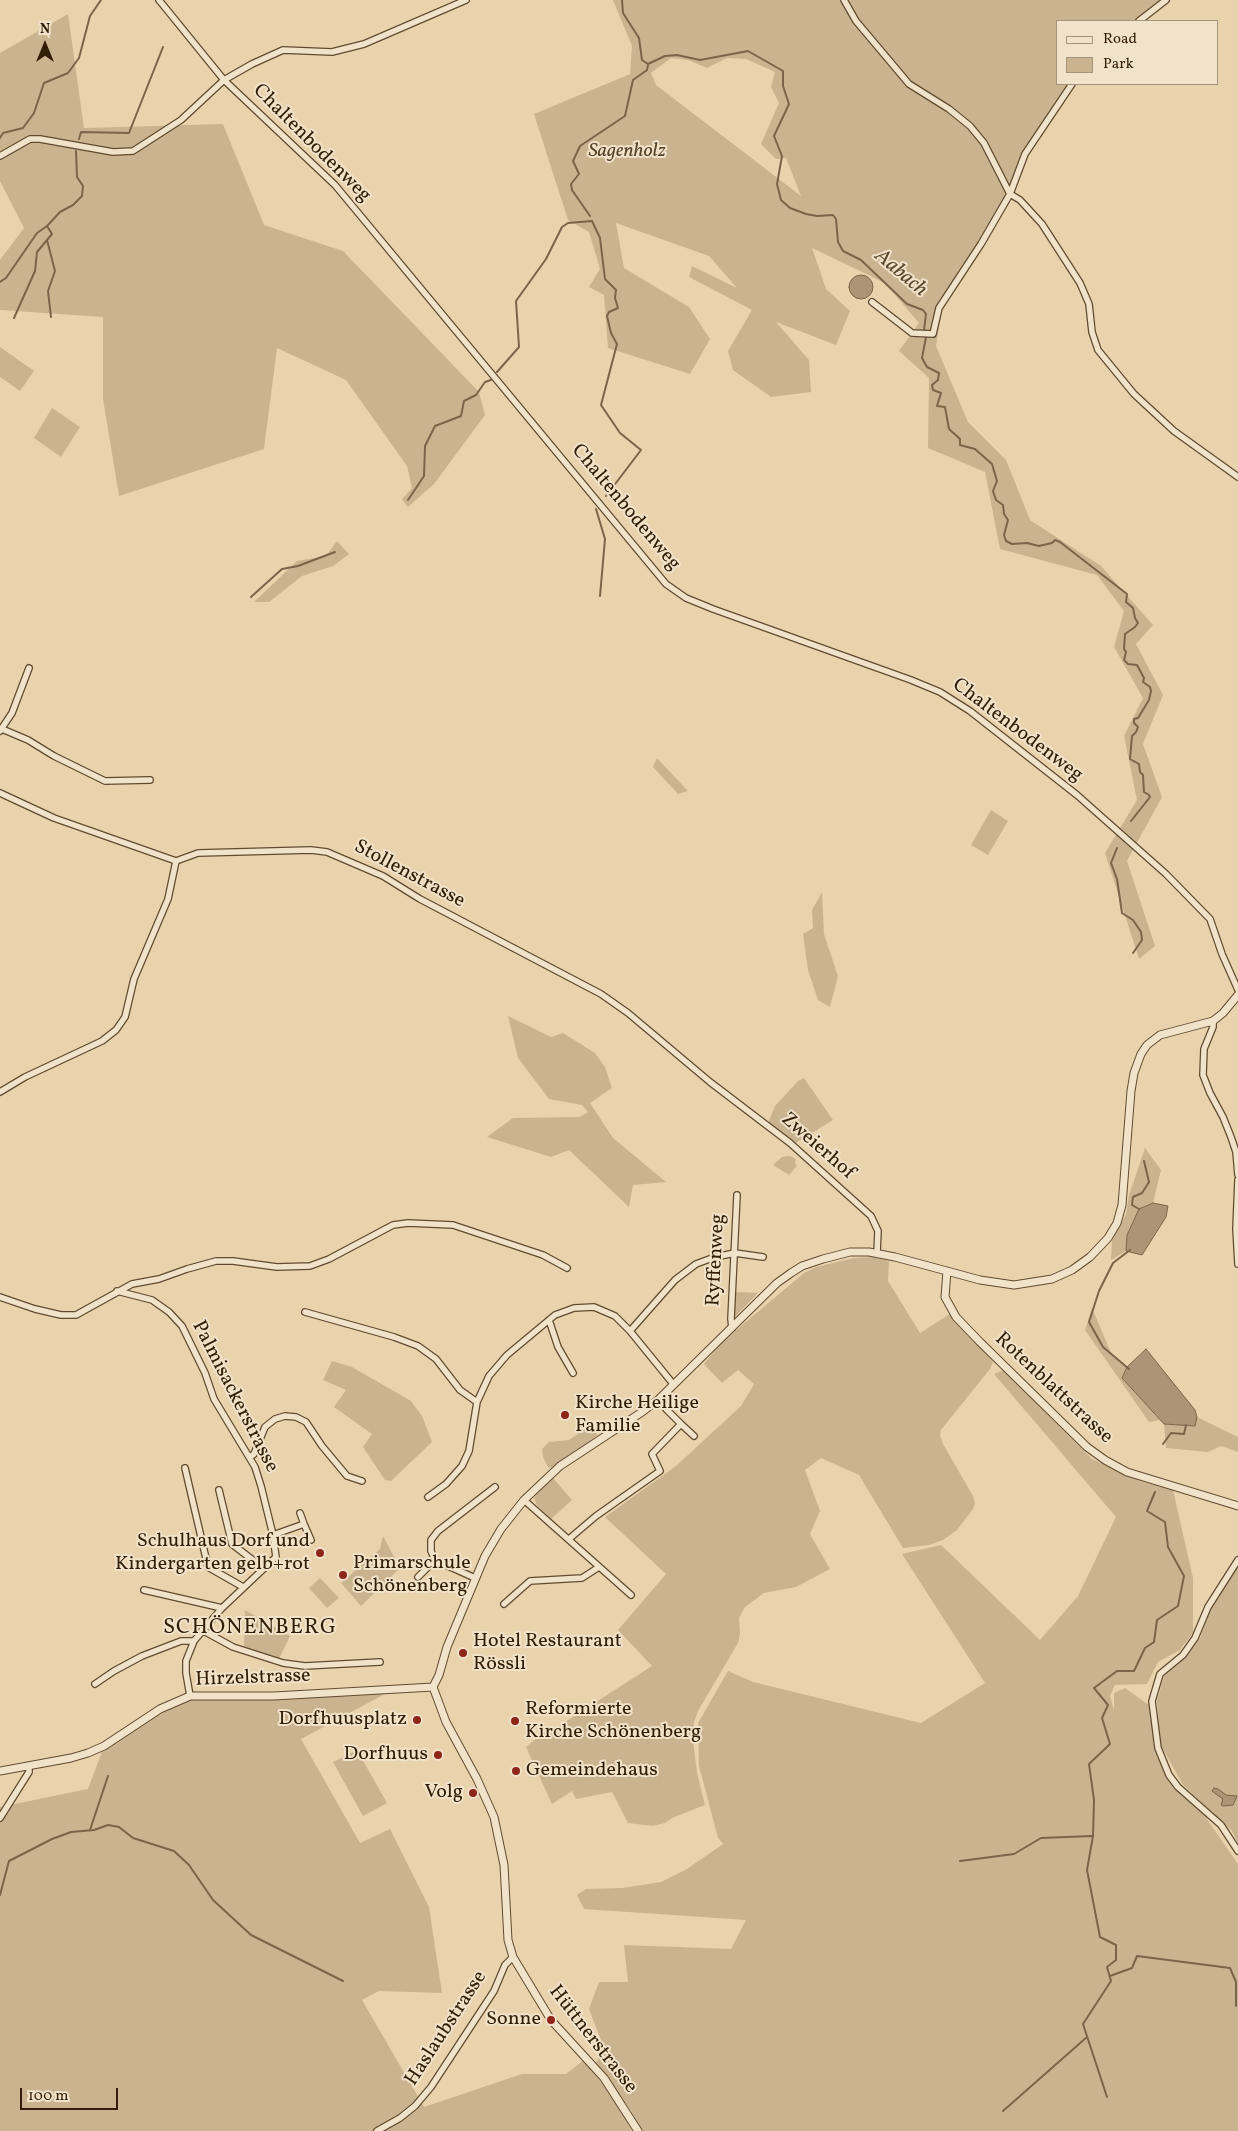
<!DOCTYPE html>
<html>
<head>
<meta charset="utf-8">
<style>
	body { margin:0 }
	#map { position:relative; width:1238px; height:2131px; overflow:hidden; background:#e9d3ad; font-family:Vollkorn,serif }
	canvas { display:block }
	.legend { position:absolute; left:1056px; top:20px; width:162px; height:65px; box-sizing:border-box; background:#f1e2ca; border:1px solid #a5947b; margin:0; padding:6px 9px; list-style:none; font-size:15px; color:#321e05 }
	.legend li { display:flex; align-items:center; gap:10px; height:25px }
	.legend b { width:25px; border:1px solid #a5947b }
	.north { position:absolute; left:20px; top:20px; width:50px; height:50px; -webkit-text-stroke:4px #f1e2ca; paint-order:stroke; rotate:0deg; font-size:14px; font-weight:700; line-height:20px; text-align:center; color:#321e05 }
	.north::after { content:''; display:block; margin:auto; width:18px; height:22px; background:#321e05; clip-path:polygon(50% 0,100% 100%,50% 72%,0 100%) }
	.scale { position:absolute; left:20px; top:2088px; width:98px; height:22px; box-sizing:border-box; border:2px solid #321e05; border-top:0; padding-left:6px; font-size:15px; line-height:18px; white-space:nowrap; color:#321e05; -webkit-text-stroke:4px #f1e2ca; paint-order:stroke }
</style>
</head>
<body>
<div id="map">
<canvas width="1238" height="2131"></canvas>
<ul class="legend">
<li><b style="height:6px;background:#f1e2ca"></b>Road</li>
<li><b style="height:14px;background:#cab490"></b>Park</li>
</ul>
<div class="north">N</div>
<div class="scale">100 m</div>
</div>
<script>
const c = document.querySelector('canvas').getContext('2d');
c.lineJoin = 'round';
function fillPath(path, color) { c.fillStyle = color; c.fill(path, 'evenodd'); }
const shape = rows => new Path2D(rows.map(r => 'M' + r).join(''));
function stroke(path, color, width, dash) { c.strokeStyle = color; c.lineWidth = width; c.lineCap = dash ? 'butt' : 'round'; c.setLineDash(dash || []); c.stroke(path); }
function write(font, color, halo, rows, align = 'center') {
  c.font = font + ' Vollkorn,serif'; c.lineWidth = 4; c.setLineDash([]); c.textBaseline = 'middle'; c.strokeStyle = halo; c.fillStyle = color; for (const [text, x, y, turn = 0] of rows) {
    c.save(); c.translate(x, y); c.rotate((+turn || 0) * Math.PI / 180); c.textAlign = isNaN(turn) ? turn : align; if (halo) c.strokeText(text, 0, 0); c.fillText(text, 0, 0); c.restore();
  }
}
fillPath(shape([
	[613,0,1166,0,1139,21,1057,21,1057,84,1072,84,1025,154,1010,194,943,302,936,346,968,422,1006,460,1030,520,1101,566,1153,625,1136,644,1163,695,1143,744,1162,797,1127,861,1155,946,1139,959,1105,853,1137,800,1124,736,1143,698,1114,647,1124,611,1097,575,1000,549,985,472,928,448,929,378,899,351,919,323,885,283,812,248,826,289,850,311,836,345,776,322,809,360,811,392,771,397,733,370,728,351,752,310,689,277,692,266,737,288,709,256,616,223,624,268,689,307,710,339,690,374,608,348,604,295,589,287,600,269,589,232,568,220,534,114,630,74,632,46],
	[671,58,688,60,707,68,727,58,746,59,775,72,771,87,779,103,761,144,776,159,786,158,801,196,656,85,651,73],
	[68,14,84,128,223,124,264,225,343,251,479,392,485,415,434,484,408,507,402,499,412,488,407,466,346,380,277,348,264,449,119,496,103,399,103,317,0,310,0,260,24,228,0,181,0,53],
	[0,347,34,371,20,391,0,377],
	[52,408,80,427,61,457,34,438],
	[337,541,349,554,333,566,302,576,269,602,254,602,297,561,326,556],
	[657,758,688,791,678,794,653,767],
	[991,810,1008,821,988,855,971,845],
	[822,892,824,934,838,976,830,1007,818,1000,808,970,803,934,813,928,812,910],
	[508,1016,551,1037,563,1033,595,1053,605,1067,612,1088,590,1103,613,1138,666,1182,633,1185,629,1207,569,1150,551,1157,487,1137,513,1118,580,1117,588,1112,582,1105,549,1099,518,1058],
	[804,1078,833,1120,792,1145,768,1123,775,1106,798,1081],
	[1145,1148,1161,1170,1153,1203,1139,1209,1127,1235,1126,1251,1111,1260,1112,1241,1126,1214,1129,1195],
	[790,1156,796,1159,795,1163,797,1166,789,1175,773,1165,782,1157],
	[872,1257,889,1261,888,1281,920,1333,950,1314,993,1362,990,1369,941,1430,940,1435,943,1444,973,1496,975,1503,973,1509,957,1530,943,1540,929,1545,903,1548,859,1475,821,1458,805,1470,820,1511,810,1534,830,1569,796,1587,764,1593,745,1607,741,1614,739,1618,740,1634,738,1643,698,1711,694,1722,693,1740,697,1773,705,1805,672,1818,665,1823,653,1826,628,1823,612,1792,576,1799,572,1791,552,1804,526,1747,546,1730,548,1733,652,1666,618,1630,666,1574,605,1517,676,1466,741,1406,754,1384,738,1370,722,1383,704,1364,722,1342,804,1273,816,1267,854,1258],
	[736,1292,758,1293,734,1318,733,1317],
	[1092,1308,1111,1353,1127,1367,1122,1378,1160,1420,1149,1422,1085,1330],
	[332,1361,352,1367,411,1401,422,1416,432,1442,391,1481,385,1480,363,1447,372,1434,334,1407,346,1390,323,1380],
	[1003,1370,1092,1459,1143,1482,1173,1490,1193,1578,1193,1633,1180,1650,1158,1662,1147,1684,1115,1685,1110,1696,1114,1710,1114,1693,1125,1688,1149,1705,1154,1747,1171,1785,1202,1812,1238,1864,1238,2131,642,2131,632,2112,596,2063,603,2051,602,2043,589,2009,599,1982,628,1982,624,1945,731,1949,746,1920,584,1909,577,1895,586,1889,622,1888,661,1882,687,1869,723,1844,718,1838,699,1766,698,1723,728,1671,753,1682,921,1723,985,1683,902,1554,941,1545,1040,1640,1078,1596,1116,1517,994,1374],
	[1197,1417,1238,1437,1238,1452,1221,1446,1208,1452,1166,1448,1164,1424,1195,1426],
	[588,1427,598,1435,552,1468,548,1467,543,1457,542,1449,549,1442,569,1440],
	[553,1478,572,1500,551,1519,537,1505,534,1498,537,1493],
	[383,1536,400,1568,361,1606,341,1583,380,1549],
	[1238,1567,1238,1844,1232,1831,1183,1785,1160,1744,1157,1701,1164,1676,1186,1657,1200,1638,1211,1609],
	[320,1578,339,1598,327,1608,309,1588],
	[245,1610,290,1636,279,1659,244,1649],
	[396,1688,301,1739,360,1843,390,1829,429,1907,442,1993,379,1991,362,2000,424,2107,522,2074,566,2074,584,2060,611,2095,632,2131,0,2131,0,1807,88,1789,103,1749,190,1696,274,1696],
	[357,1750,387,1803,363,1816,333,1762]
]), '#cab490');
const water = shape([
	'849 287a12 12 0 1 1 24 0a12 12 0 1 1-24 0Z',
	[1153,1203,1168,1206,1166,1217,1142,1255,1126,1251,1127,1235,1139,1209,1153,1203],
	[1146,1349,1195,1410,1197,1417,1195,1426,1164,1424,1122,1378,1127,1367,1146,1349],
	[1214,1788,1218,1789,1226,1795,1237,1796,1233,1805,1223,1806,1221,1805,1223,1799,1212,1791,1214,1788]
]);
fillPath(water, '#ab9574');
stroke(water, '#7b6548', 1);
stroke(shape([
	[622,0,623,13,639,38,642,60,648,64],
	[648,64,665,56,677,55,700,60,748,51,783,71,783,86,789,104,774,136,782,156,777,184,781,200,790,208,806,214,817,216,833,215,836,219,838,242,843,251,861,260,907,304,923,310,926,314,924,330,926,337,922,358,927,367,939,373,938,380,932,385,933,390,941,393,937,406,945,407,949,429,960,439,960,445,975,449,992,464,997,481,993,491,996,500,1003,505,1004,514,1008,520,1004,535,1006,541,1012,544,1027,543,1039,546,1052,543,1055,540,1060,542,1127,594,1126,602,1133,608,1135,618,1138,623,1135,627,1125,634,1124,649,1126,652,1124,660,1128,664,1137,665,1144,678,1143,682,1150,687,1151,691,1149,700,1138,718,1134,719,1134,723,1138,727,1136,732,1132,736,1130,759,1139,764,1140,772,1143,775,1144,792,1149,795,1150,797,1131,821],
	[0,138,3,133,23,128,34,113,44,83,68,73,79,58,90,16,101,0],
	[79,139,81,132,129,133,163,47],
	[590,216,572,190,571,184,579,174,573,161,580,146,625,116,633,80,647,70,648,65],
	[47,240,55,271,48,291,51,317],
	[0,282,6,278,37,233,47,226],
	[14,318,35,271,37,252,52,234,47,226,60,212,73,205,82,196,83,186,77,177,76,151],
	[497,372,519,347,516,301,546,259,562,227,568,223,592,221,600,238,605,279,616,290,615,298,618,308,609,312,607,316,611,333,617,344,601,405,620,433,641,450,606,496],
	[408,500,424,476,425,446,435,426,461,416,464,401,476,395,485,382,491,380],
	[596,509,605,539,600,596],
	[251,597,282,569,298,566,335,552],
	[1117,848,1111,863,1117,879,1122,913,1133,920,1141,932,1142,940,1133,953],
	[1139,1209,1132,1205,1133,1197,1142,1193,1149,1182,1144,1161],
	[1129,1369,1103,1347,1089,1322,1099,1291,1113,1263,1130,1250],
	[1163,1444,1171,1433,1184,1434,1186,1425],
	[90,1830,108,1776],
	[960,1861,1014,1854,1041,1838,1092,1836],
	[0,1895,9,1861,52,1839,71,1832,94,1830,108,1825,119,1827,133,1838,174,1851,189,1865,213,1900,251,1935,343,1981],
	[1110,1976,1132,1968,1137,1956,1230,1968,1236,1982,1236,2006],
	[1107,2097,1083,2024,1111,1981,1107,1967,1116,1960,1116,1945,1100,1937,1087,1870,1093,1836,1094,1800,1089,1764,1110,1744,1102,1718,1108,1705,1094,1688,1117,1671,1134,1671,1145,1648,1154,1642,1157,1620,1178,1606,1184,1576,1168,1547,1165,1522,1147,1511,1155,1492],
	[1003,2111,1087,2037]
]), '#7b6548', 2);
const minor = shape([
	[159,0,224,80,335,185,666,584,686,598,713,609,911,680,940,692,970,711,1077,795,1166,874,1210,919,1222,954,1238,990],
	[844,0,856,21,909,84,949,109,970,126,984,143,1010,194,1020,200,1042,224,1080,283,1089,304,1092,332,1098,350,1134,394,1174,431,1238,477],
	[1139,21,1166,0],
	[0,156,30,139,40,139,113,152,133,151,181,120,224,80,252,64,283,50,332,52,364,44,466,0],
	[872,302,912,333,933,334,939,308,981,244,1010,194,1025,154,1072,84],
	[2,729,28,740,54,756,105,781,150,780],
	[0,731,12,713,29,668],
	[0,793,54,818,176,861,198,853,311,850,327,852,383,876,420,899,601,994,628,1013,710,1082,790,1143,871,1216,878,1231,877,1253],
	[1213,1021,1213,1027,1204,1049,1203,1075,1210,1093,1223,1117,1231,1137,1236,1152,1238,1175],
	[0,1092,25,1077,102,1041,116,1030,125,1017,134,979,168,899,176,861],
	[1238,1180,1236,1229,1238,1264],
	[117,1291,152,1300,169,1312,182,1326,205,1373,214,1399,255,1467,261,1486,273,1535,276,1557,222,1608,194,1641,186,1661,186,1673,190,1696],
	[0,1297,35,1309,61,1315,76,1315,132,1284,159,1279,187,1269,216,1261,233,1261,277,1267,310,1266,329,1259,393,1225,408,1223,453,1225,543,1255,567,1268],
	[305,1312,394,1337,418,1346,436,1359,460,1390,477,1402],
	[549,1320,558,1347,573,1373],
	[732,1328,731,1319,737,1195],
	[630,1331,675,1280,696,1264,715,1257,735,1253,763,1257],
	[666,1409,681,1424],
	[250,1457,254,1454,265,1427,275,1419,285,1416,296,1417,306,1422,322,1446,347,1476,362,1481],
	[185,1468,208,1567,243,1587],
	[219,1490,232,1544,263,1568],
	[428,1497,446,1484,462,1466,469,1451,477,1402,489,1376,507,1355,555,1315,574,1308,594,1307,615,1316,630,1331,674,1385],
	[524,1500,631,1595],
	[304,1524,311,1540],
	[273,1535,304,1524,300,1513],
	[569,1539,596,1516,660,1471,652,1454,681,1424,694,1436],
	[1238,1560,1208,1607,1195,1638,1183,1655,1160,1674,1152,1701,1158,1748,1169,1775,1178,1787,1221,1825,1238,1851],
	[418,1577,435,1560],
	[475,1578,435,1560,431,1551,431,1540,438,1531,495,1487],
	[144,1590,222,1608],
	[504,1604,530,1581,582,1578,599,1567],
	[202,1630,233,1647,283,1663,305,1666,380,1662],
	[95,1684,114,1671,142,1656,181,1641,194,1641],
	[0,1818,29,1772,29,1766],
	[377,2131,400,2118,415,2106,431,2087,494,1991,505,1965,513,1957]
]);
const tertiary = shape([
	[947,1271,945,1297,956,1317,980,1342,1087,1447,1105,1460,1127,1472,1238,1506],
	[433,1687,439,1675,447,1647,485,1556,501,1529,524,1500,560,1466,642,1412,659,1399,777,1283,791,1273,802,1266,823,1259,850,1252,869,1252,895,1257,980,1280,1014,1285,1052,1279,1072,1270,1090,1257,1108,1238,1117,1223,1122,1205,1131,1091,1134,1073,1141,1054,1147,1045,1160,1035,1213,1021,1223,1013,1238,995],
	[433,1687,446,1722,477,1779,494,1817,504,1865,508,1940,513,1957,551,2020,604,2078,638,2131],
	[0,1771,71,1758,88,1753,104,1746,160,1709,190,1696,274,1696,433,1687]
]);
stroke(minor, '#604b2f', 8);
stroke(tertiary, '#604b2f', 9);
stroke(minor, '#f1e2ca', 5.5);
stroke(tertiary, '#f1e2ca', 7);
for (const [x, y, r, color] of [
	[565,1415,5,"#8f2418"],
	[320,1553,5,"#8f2418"],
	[343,1575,5,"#8f2418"],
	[463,1653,5,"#8f2418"],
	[417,1720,5,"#8f2418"],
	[515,1721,5,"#8f2418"],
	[438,1755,5,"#8f2418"],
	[516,1771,5,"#8f2418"],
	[473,1793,5,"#8f2418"],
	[551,2020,5,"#8f2418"]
]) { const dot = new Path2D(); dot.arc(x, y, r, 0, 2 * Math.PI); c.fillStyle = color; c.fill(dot); stroke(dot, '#f1e2ca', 2); }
write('20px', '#321e05', '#f1e2ca', [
	["Chaltenbodenweg",311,144,45],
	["Chaltenbodenweg",625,508,50],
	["Chaltenbodenweg",1017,731,37],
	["Stollenstrasse",409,875,28],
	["Zweierhof",817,1147,41],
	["Ryffenweg",717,1260,-87],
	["Rotenblattstrasse",1053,1389,43],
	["Palmisackerstrasse",234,1397,63],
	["Hirzelstrasse",253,1679,-2],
	["Haslaubstrasse",447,2029,-57],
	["Hüttnerstrasse",592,2040,52]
]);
write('italic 20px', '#584428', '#f1e2ca', [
	["Sagenholz",627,152]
]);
write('20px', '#321e05', '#f1e2ca', [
	["Kirche Heilige",575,1404],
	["Familie",575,1427],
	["Schulhaus Dorf und",310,1542,"right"],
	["Kindergarten gelb+rot",310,1565,"right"],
	["Primarschule",353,1564],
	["Schönenberg",353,1587],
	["Hotel Restaurant",473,1642],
	["Rössli",473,1665],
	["Reformierte",525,1710],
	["Kirche Schönenberg",525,1733],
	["Dorfhuusplatz",407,1720,"right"],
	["Dorfhuus",428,1755,"right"],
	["Gemeindehaus",526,1771],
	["Volg",463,1793,"right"],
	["Sonne",541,2020,"right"]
], 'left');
write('italic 21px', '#5c482c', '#f1e2ca', [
	["Aabach",900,274,40]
]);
c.letterSpacing = '1px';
write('22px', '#321e05', '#f1e2ca', [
	["SCHÖNENBERG",250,1629]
]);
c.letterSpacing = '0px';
</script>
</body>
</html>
